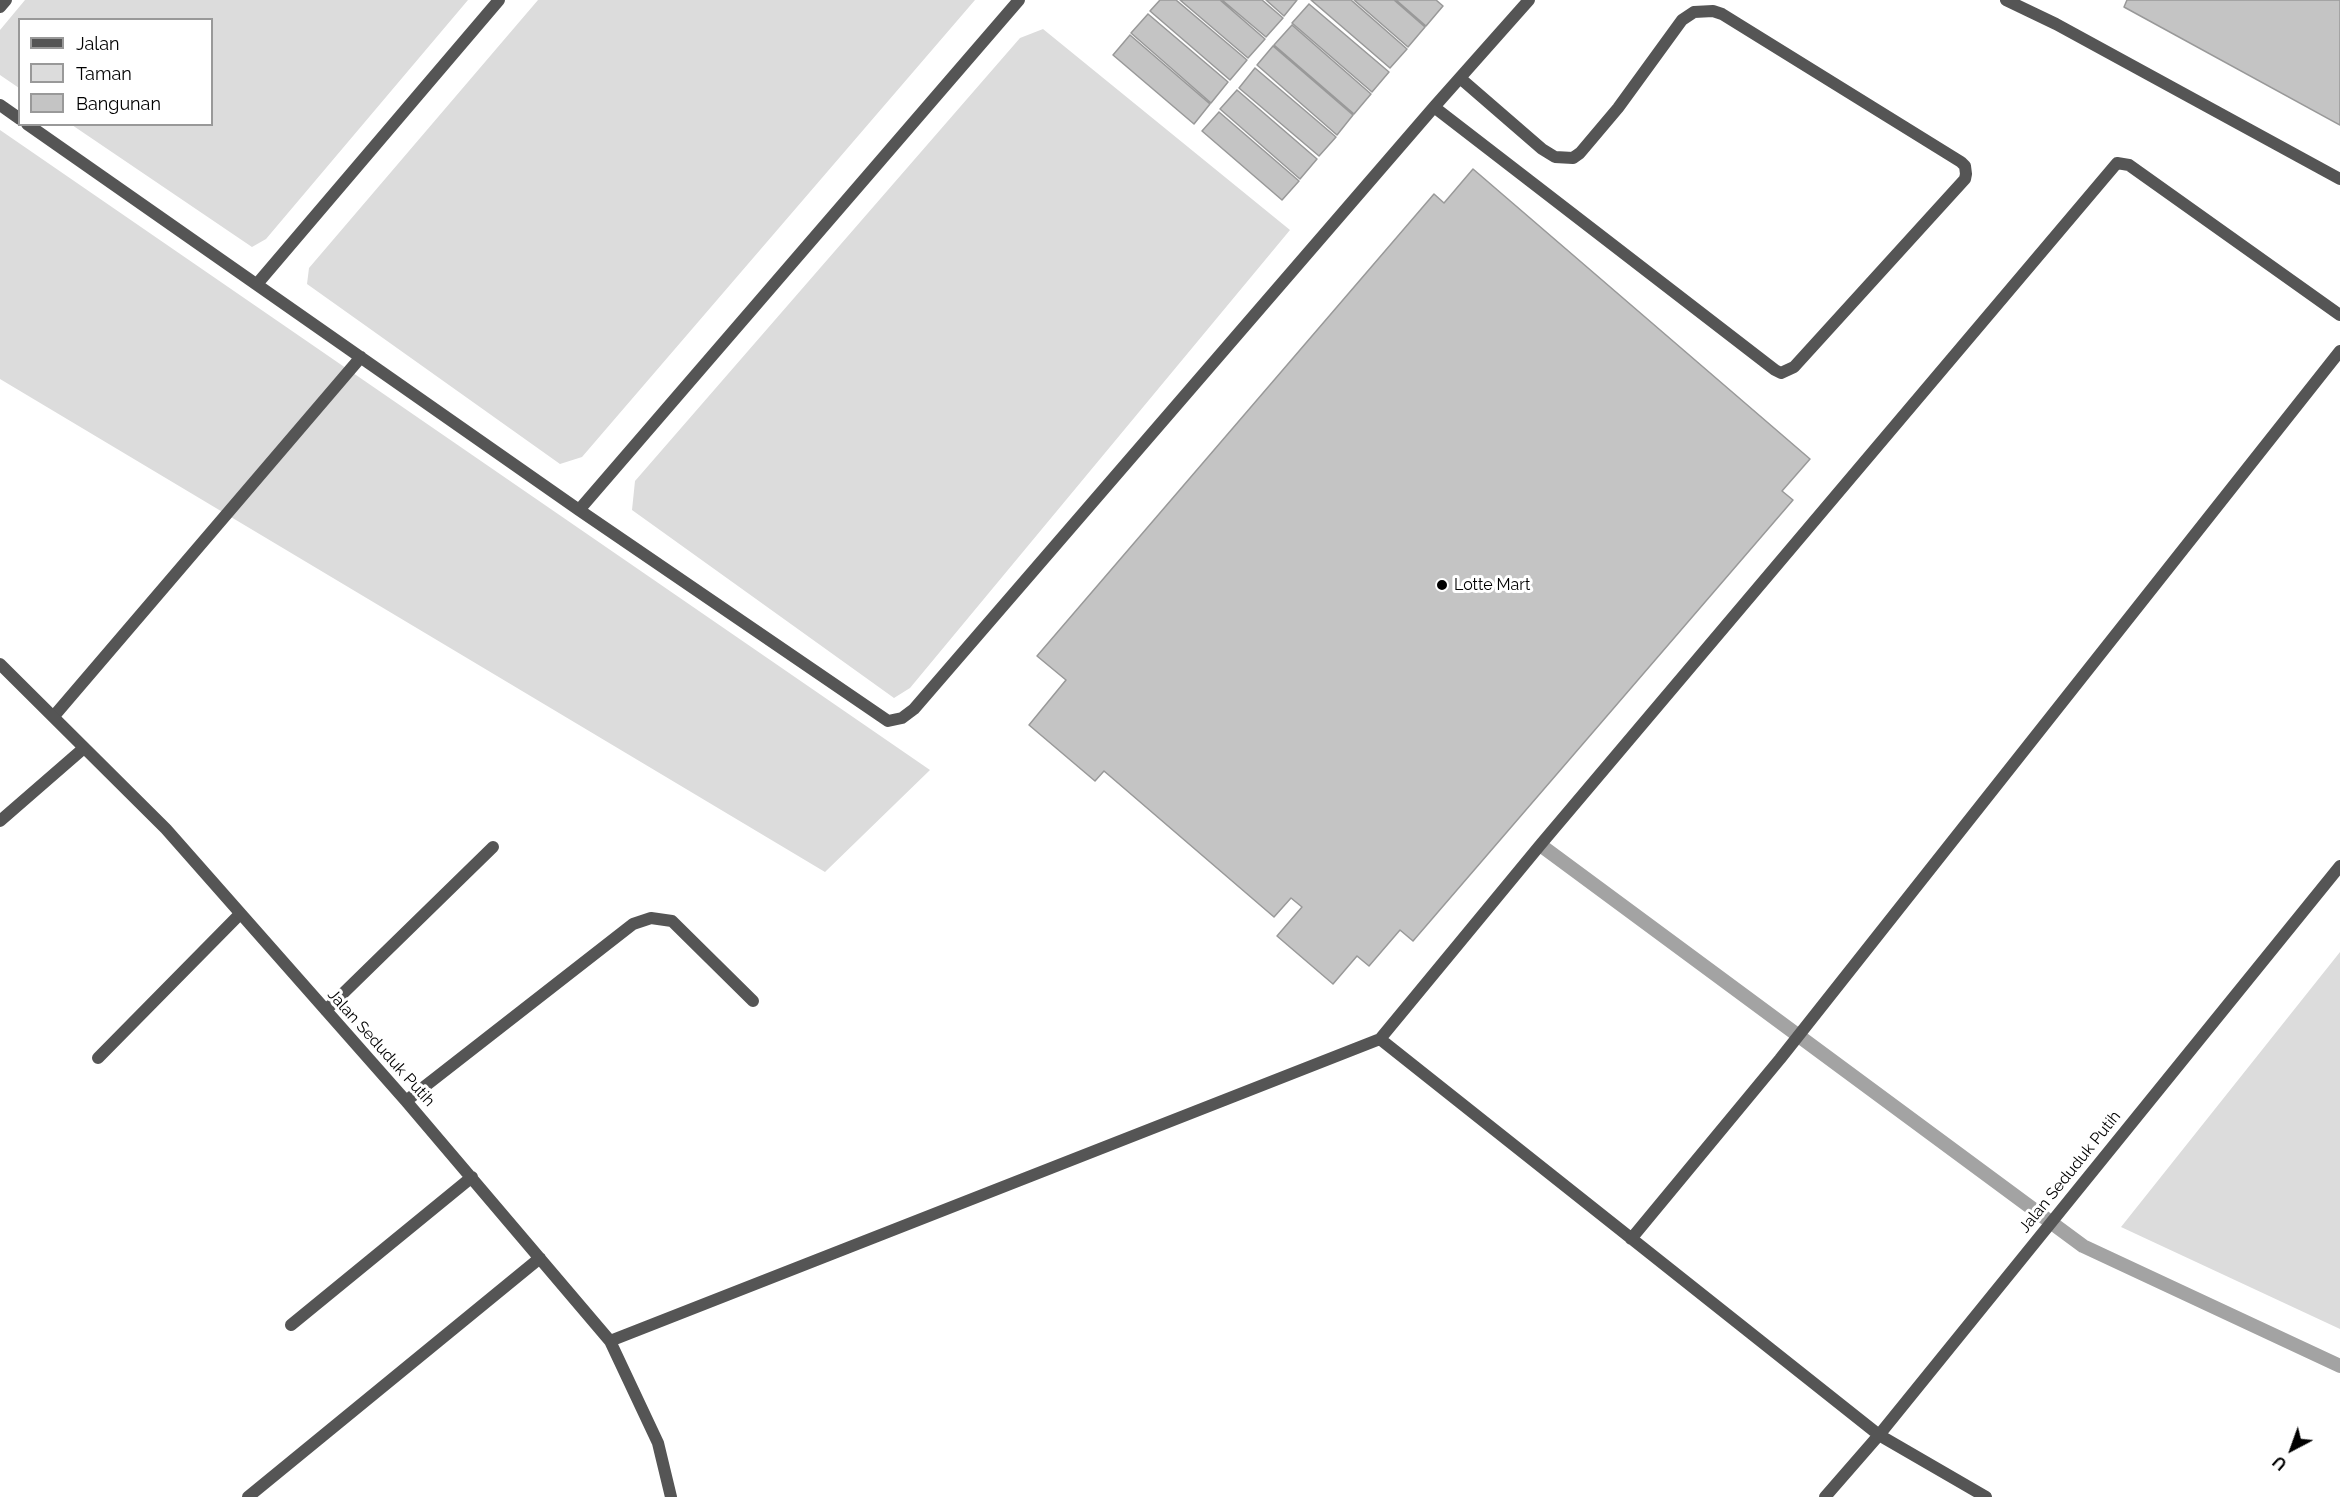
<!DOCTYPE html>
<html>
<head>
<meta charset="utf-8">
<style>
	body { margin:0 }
	#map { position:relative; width:2340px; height:1497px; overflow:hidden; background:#fff; font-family:Raleway,sans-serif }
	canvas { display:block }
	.legend { position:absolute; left:18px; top:18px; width:195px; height:108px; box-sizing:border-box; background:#fff; border:2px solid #999; margin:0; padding:8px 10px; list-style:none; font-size:18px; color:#000 }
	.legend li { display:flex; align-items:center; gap:12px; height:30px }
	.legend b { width:30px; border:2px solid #999 }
	.north { position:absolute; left:2262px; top:1419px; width:60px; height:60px; -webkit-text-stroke:4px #fff; paint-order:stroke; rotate:221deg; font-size:16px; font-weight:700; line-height:24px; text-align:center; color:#000 }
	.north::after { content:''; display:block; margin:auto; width:21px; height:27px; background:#000; clip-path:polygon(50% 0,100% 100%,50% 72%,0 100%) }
</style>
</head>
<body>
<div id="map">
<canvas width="2340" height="1497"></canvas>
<ul class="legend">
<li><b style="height:8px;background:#555"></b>Jalan</li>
<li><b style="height:16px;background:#dcdcdc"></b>Taman</li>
<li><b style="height:16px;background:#c4c4c4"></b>Bangunan</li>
</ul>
<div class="north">U</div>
</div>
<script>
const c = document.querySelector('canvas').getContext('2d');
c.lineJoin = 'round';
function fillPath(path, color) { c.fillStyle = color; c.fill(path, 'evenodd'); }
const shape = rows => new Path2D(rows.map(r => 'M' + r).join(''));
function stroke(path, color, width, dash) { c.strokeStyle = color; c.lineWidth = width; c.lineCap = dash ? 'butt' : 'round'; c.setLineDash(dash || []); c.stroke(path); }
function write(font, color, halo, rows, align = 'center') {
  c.font = font + ' Raleway,sans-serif'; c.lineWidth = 6; c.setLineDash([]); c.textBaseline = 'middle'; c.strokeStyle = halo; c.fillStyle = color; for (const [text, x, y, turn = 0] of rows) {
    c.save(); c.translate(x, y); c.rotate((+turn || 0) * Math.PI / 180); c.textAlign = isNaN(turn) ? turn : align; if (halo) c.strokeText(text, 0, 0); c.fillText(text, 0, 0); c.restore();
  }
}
fillPath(shape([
	[25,0,468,0,266,239,252,247,72,125,212,124,212,20,20,20,19,88,0,75,0,30],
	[538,0,975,0,582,457,560,464,307,284,309,268],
	[1043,29,1290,230,910,688,894,698,632,510,635,481,1020,38],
	[0,130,930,770,825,872,0,379],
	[2340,952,2340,1329,2121,1227]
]), '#dcdcdc');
stroke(shape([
	[1543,847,2083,1246,2340,1366]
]), '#a3a3a3', 14);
const building = shape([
	[1160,0,1176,0,1247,60,1230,80,1150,11,1160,0],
	[1180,0,1220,0,1265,39,1248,58,1180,0],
	[1222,0,1262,0,1283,18,1266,37,1222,0],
	[1266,0,1297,0,1284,16,1266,0],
	[1311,0,1351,0,1407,49,1390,68,1311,0],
	[1354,0,1394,0,1425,27,1408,47,1354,0],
	[1396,0,1436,0,1443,6,1426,26,1396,0],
	[2127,0,2340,0,2340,125,2124,7,2127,0],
	[1309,4,1389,72,1372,92,1292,23,1309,4],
	[1148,14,1228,82,1211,103,1131,33,1148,14],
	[1292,25,1371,94,1354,114,1274,45,1292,25],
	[1130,35,1210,104,1194,124,1113,55,1130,35],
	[1273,46,1353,115,1337,135,1257,65,1273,46],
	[1255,68,1336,137,1319,156,1239,88,1255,68],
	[1237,90,1317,159,1300,179,1220,109,1237,90],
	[1219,112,1299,181,1282,200,1202,131,1219,112],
	[1473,169,1810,459,1782,491,1793,500,1413,941,1400,930,1369,966,1357,956,1333,984,1277,936,1302,907,1291,898,1274,917,1104,771,1095,781,1029,725,1066,680,1037,656,1434,194,1444,203,1473,169]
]);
fillPath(building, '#c4c4c4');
stroke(building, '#999', 1.5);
stroke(shape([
	[2006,0,2056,24,2340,179],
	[0,7,6,0],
	[0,105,20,119],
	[1434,107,1775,370,1781,373,1794,367,1965,179,1966,174,1965,166,1961,162,1722,14,1713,11,1694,12,1682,20,1618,108,1580,153,1573,158,1555,157,1542,149,1460,78],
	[27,124,579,510,888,721,902,718,914,709,1434,107,1529,0],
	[257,284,499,0],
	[579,510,1019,0],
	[54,716,361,357],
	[326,1010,493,847],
	[98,1058,240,914]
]), '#555', 12);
stroke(shape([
	[0,664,166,829,406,1101,610,1341,658,1443,671,1497],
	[0,821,84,748],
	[1380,1039,1879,1435,1986,1497],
	[406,1101,633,924,651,918,672,921,753,1001],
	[1631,1239,1780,1059,2340,351],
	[291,1325,472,1177],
	[610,1341,1380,1039,1541,844,2117,163,2129,165,2340,315],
	[248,1497,540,1258],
	[1825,1497,1879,1435,2340,866]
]), '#555', 12);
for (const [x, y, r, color] of [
	[1442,585,6,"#000"]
]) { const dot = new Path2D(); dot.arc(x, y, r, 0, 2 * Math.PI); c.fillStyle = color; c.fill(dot); stroke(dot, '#fff', 2); }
write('16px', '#000', '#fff', [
	["Lotte Mart",1454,585]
], 'left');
write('16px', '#000', '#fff', [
	["Jalan Seduduk Putih",381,1048,48],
	["Jalan Seduduk Putih",2070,1172,-51]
]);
</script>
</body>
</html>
